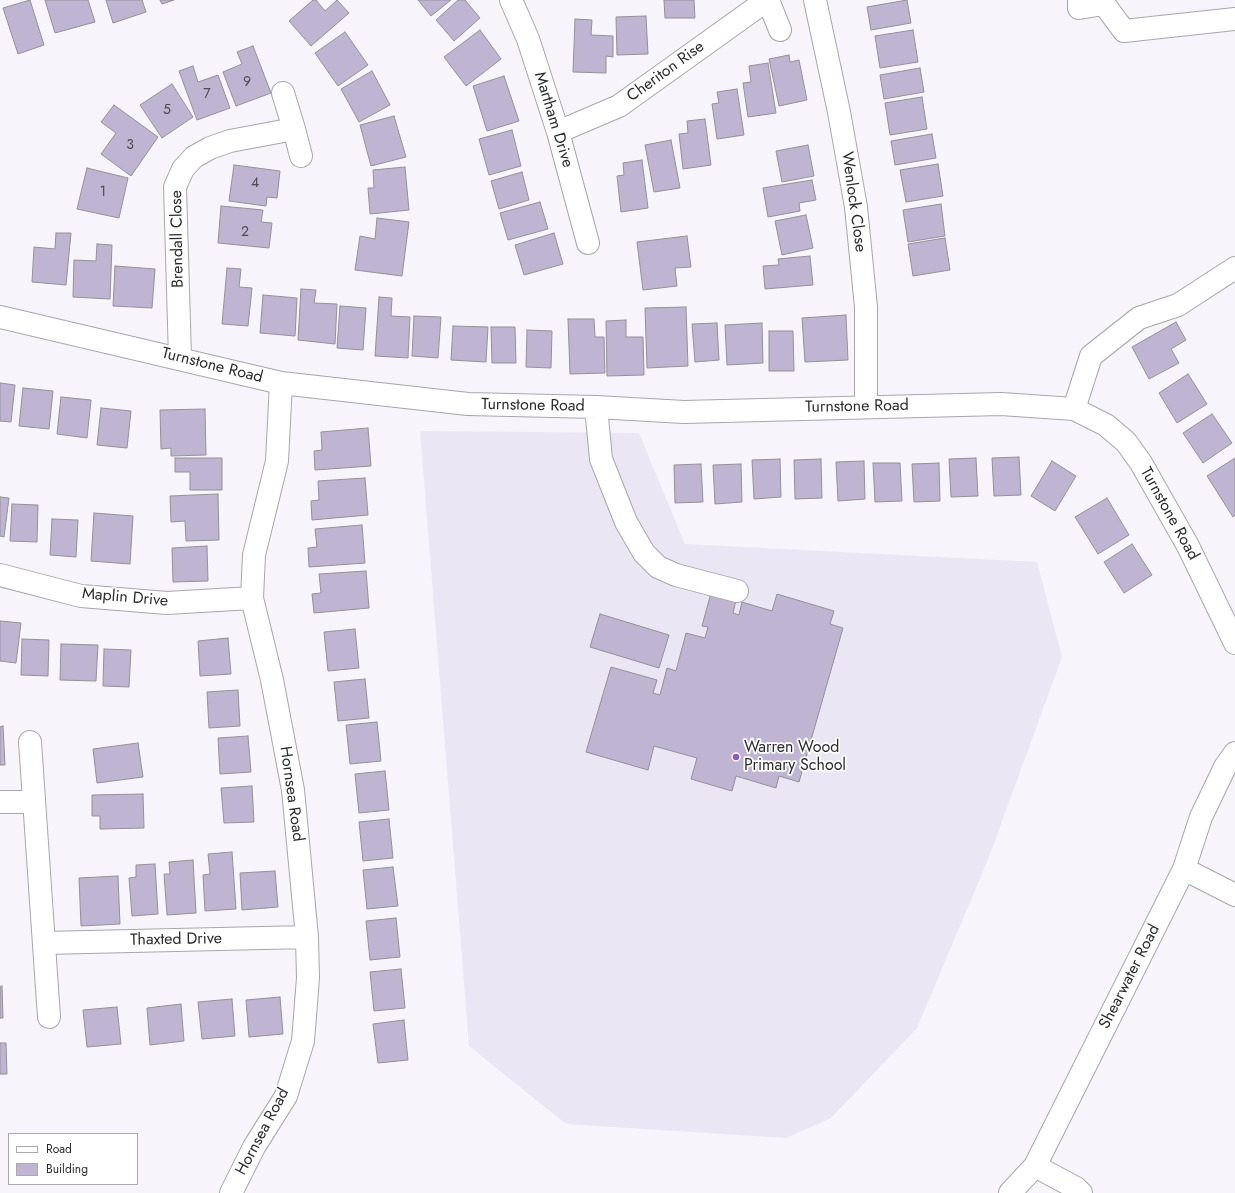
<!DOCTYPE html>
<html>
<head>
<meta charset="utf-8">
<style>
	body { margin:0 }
	#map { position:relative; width:1235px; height:1193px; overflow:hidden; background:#f7f4fb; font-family:Jost,sans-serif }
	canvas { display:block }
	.legend { position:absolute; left:8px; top:1133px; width:130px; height:52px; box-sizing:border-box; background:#fff; border:1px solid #aaaaab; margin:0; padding:5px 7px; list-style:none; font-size:12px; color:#2b2a2c }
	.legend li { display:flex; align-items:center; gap:8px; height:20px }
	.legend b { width:20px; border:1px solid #aaaaab }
</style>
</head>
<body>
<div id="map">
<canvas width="1235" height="1193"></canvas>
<ul class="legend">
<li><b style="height:5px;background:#fff"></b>Road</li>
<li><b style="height:11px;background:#bfb4d1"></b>Building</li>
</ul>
</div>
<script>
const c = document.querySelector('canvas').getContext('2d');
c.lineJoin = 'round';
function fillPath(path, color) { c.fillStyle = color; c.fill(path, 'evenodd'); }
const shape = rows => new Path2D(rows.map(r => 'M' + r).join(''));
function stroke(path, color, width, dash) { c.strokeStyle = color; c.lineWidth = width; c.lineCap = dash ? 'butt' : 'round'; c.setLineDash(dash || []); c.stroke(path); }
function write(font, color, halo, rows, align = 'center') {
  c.font = font + ' Jost,sans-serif'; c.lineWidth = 3.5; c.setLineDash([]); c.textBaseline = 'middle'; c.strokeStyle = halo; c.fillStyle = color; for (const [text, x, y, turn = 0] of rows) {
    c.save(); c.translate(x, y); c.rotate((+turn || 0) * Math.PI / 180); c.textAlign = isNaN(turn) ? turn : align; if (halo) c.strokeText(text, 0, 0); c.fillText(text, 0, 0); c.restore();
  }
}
fillPath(shape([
	[420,431,639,433,685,544,1037,562,1062,657,989,857,917,1028,831,1118,786,1138,566,1124,469,1046]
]), '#ebe6f4');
const building = shape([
	[30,0,44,45,18,54,3,8,30,0],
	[45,0,88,0,95,22,55,33,45,0],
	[106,0,142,0,146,12,113,23,106,0],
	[160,0,174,0,162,4,160,0],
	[313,0,316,0,325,11,337,0,349,13,311,46,289,21,313,0],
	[418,0,451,0,431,16,418,0],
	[458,0,465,0,480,18,454,41,436,20,458,0],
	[664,0,694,0,695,18,665,18,664,0],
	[907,0,911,23,871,30,867,7,907,0],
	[646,16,648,54,617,55,616,17,646,16],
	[575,19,592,20,591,35,613,36,613,57,606,56,606,73,573,72,575,19],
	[480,30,501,59,466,86,444,57,480,30],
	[913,30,918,62,880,68,875,36,913,30],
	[345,32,368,65,338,86,315,53,345,32],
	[253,46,271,93,236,106,223,72,242,64,237,52,253,46],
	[789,55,790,62,799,60,807,100,779,106,769,59,789,55],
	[768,63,776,113,748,117,743,83,751,82,749,66,768,63],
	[193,66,198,82,218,75,230,108,197,120,179,71,193,66],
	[920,68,924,92,884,99,880,75,920,68],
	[372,71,390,105,359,122,341,89,372,71],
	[504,76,519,121,487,131,473,86,504,76],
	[172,84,193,117,162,138,140,105,172,84],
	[737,89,744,135,717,139,712,104,719,103,717,92,737,89],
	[922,97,927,129,890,135,885,103,922,97],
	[114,105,158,137,131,176,101,154,116,133,101,122,114,105],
	[394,116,406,157,371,166,360,125,394,116],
	[705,119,711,165,683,169,679,134,688,133,687,121,705,119],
	[512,130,521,166,489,175,479,139,512,130],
	[932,134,936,158,895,165,891,141,932,134],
	[671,140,680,188,654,192,645,145,671,140],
	[808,145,814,176,782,182,776,151,808,145],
	[642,160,648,208,621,212,617,176,624,175,623,163,642,160],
	[938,164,943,196,906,202,900,170,938,164],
	[234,165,280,171,277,198,267,197,266,206,229,201,234,165],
	[405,167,409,210,370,214,368,188,374,188,373,170,405,167],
	[87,168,128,178,119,218,77,209,87,168],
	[522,172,529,200,499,209,491,181,522,172],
	[812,180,816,200,799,203,800,211,768,217,763,188,812,180],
	[540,202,548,229,508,240,500,213,540,202],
	[941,204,945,236,908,242,903,210,941,204],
	[221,206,263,210,261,222,272,223,269,248,218,243,221,206],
	[806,215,813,248,782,255,775,221,806,215],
	[377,218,409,222,402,276,355,270,360,236,375,239,377,218],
	[56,233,71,233,66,285,32,282,34,247,55,249,56,233],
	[554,233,563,264,524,275,515,245,554,233],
	[687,236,691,267,675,268,677,286,643,290,637,242,687,236],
	[945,238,950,270,913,276,908,244,945,238],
	[97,244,112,245,110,299,73,297,74,260,96,261,97,244],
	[810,256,813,285,765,289,763,266,779,265,778,259,810,256],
	[115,266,155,269,152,308,113,306,115,266],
	[227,268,241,269,239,287,252,288,248,326,222,324,227,268],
	[301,289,316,290,314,303,337,304,335,344,298,340,301,289],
	[263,295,297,298,295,336,260,333,263,295],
	[379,297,392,298,391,316,410,317,408,358,375,356,379,297],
	[340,306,366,308,363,350,337,348,340,306],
	[686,307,688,366,647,368,645,308,686,307],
	[846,315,848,360,805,362,802,318,846,315],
	[414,316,441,317,438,358,412,356,414,316],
	[568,319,594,319,595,337,604,337,605,373,570,374,568,319],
	[626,320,626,337,643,337,644,375,607,376,606,321,626,320],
	[1176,322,1186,340,1171,349,1179,363,1149,379,1132,347,1176,322],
	[717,323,719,360,695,362,692,324,717,323],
	[762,323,763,363,727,365,725,325,762,323],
	[453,326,488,327,486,362,451,360,453,326],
	[491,327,515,327,516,363,492,363,491,327],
	[527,330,552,331,551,368,526,367,527,330],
	[769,331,793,331,794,371,769,371,769,331],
	[1188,374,1207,404,1177,423,1159,393,1188,374],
	[0,383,15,385,11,422,0,421,0,383],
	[23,388,53,391,49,429,19,426,23,388],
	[61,397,91,400,87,438,57,434,61,397],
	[101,408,131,411,127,448,97,445,101,408],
	[205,409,206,455,171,456,171,448,161,449,160,410,205,409],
	[1212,414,1232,443,1203,463,1183,433,1212,414],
	[368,428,371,466,315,470,314,451,322,450,321,432,368,428],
	[1019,457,1021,495,994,496,992,458,1019,457],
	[175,458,222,458,222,490,190,490,190,472,175,472,175,458],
	[976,458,978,496,951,497,949,459,976,458],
	[1235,458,1235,515,1233,517,1207,476,1235,458],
	[780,459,781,497,754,499,752,460,780,459],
	[821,459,822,498,795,499,794,460,821,459],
	[864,461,865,499,838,501,836,462,864,461],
	[1052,461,1076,476,1055,511,1031,496,1052,461],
	[873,463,900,463,902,501,875,502,873,463],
	[939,463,940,501,914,502,912,464,939,463],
	[701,464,703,502,675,503,674,465,701,464],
	[741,464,742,502,715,504,713,465,741,464],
	[365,478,368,515,312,520,311,501,319,500,318,481,365,478],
	[218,494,219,540,186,541,185,521,171,522,170,496,218,494],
	[0,497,9,498,4,537,0,536,0,497],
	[1107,498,1129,535,1098,554,1075,517,1107,498],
	[12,504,38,505,37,542,10,541,12,504],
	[94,513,133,516,130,564,91,561,94,513],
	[52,519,78,520,76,557,50,555,52,519],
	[362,525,365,563,309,567,308,548,317,547,315,529,362,525],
	[1132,544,1152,575,1124,593,1104,562,1132,544],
	[207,546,208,581,173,582,172,548,207,546],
	[366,571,369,608,314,613,312,594,321,593,319,574,366,571],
	[711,593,736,600,733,613,739,615,742,602,772,611,777,594,834,611,830,624,843,628,799,782,779,776,776,788,736,776,732,791,691,779,697,758,654,746,648,770,586,752,611,667,657,680,653,693,660,695,667,668,676,671,686,633,705,638,708,627,702,626,711,593],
	[600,614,669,635,659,668,590,647,600,614],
	[0,621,21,623,16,663,0,661,0,621],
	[355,629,359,668,328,671,324,632,355,629],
	[228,638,231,674,200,676,198,641,228,638],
	[22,639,49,640,48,676,21,675,22,639],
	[61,644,98,645,96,681,60,680,61,644],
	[104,649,131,650,129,687,103,686,104,649],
	[365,679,369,718,338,721,334,682,365,679],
	[238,690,240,726,209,728,207,692,238,690],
	[377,722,381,761,350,764,346,725,377,722],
	[3,726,5,765,0,765,0,727,3,726],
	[248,736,251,772,220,774,218,738,248,736],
	[138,743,143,777,97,783,93,749,138,743],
	[385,771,389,810,359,813,355,774,385,771],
	[252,786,254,822,224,823,221,788,252,786],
	[143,794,144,828,100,829,100,816,92,816,92,795,143,794],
	[389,819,393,858,363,861,359,822,389,819],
	[232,852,236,909,205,911,203,875,210,874,208,854,232,852],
	[193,860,196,913,167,915,164,874,170,874,169,862,193,860],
	[155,864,158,914,132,916,129,878,136,877,136,865,155,864],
	[393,867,398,906,367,909,363,870,393,867],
	[275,871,278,907,242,910,240,873,275,871],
	[118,876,120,924,81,926,79,878,118,876],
	[396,918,400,957,370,960,366,921,396,918],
	[401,969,405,1008,374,1011,370,972,401,969],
	[2,986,3,1018,0,1018,0,987,2,986],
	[280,997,283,1034,249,1037,246,1000,280,997],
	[232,999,235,1036,202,1039,198,1002,232,999],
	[181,1004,184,1041,150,1045,147,1008,181,1004],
	[117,1007,121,1044,87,1047,83,1010,117,1007],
	[404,1020,408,1060,378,1063,373,1024,404,1020],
	[0,1043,6,1043,7,1074,0,1074,0,1043]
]);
fillPath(building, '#bfb4d1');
stroke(building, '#939197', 1);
const minor = shape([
	[511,0,528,39,558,132,588,243],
	[768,0,780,30],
	[815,0,839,112,856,207,866,307,866,406],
	[1079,0,1079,8,1104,4,1124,31,1235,19],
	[294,129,301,156],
	[558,132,619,106,767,0],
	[0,317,281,383,468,404,596,407,684,412,1001,404,1074,409,1106,425,1126,442,1141,463,1188,546,1235,643],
	[180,358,175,187,183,169,194,157,210,148,230,141,294,129,283,93],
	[596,407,601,459,626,522,644,553,658,567,676,575,737,591],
	[1074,409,1091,356,1139,318,1178,305,1235,268],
	[0,575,81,596,167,603,252,598],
	[30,742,49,1017],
	[0,802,34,802],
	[1184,869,1235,895],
	[44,943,307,937],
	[1035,1166,1076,1188,1081,1193],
	[231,1193,254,1147,286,1096,303,1041,308,978,307,937,293,790,272,680,252,598,254,555,277,461,281,383],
	[1010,1193,1035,1166,1184,869,1201,817,1225,767,1235,753]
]);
stroke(minor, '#a8a6ac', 24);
stroke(minor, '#fff', 22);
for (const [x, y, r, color] of [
	[736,757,4,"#8e55cd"]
]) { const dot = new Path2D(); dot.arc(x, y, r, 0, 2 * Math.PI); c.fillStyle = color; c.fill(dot); stroke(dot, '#fff', 1.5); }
write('14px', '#504c55', null, [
	["9",247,83],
	["7",207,95],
	["5",167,111],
	["3",130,146],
	["4",255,184],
	["1",103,193],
	["2",245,233]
]);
write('16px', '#2b2a2c', '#fff', [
	["Cheriton Rise",666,72,-36],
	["Martham Drive",553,120,73],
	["Wenlock Close",853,202,82],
	["Brendall Close",178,239,-91],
	["Turnstone Road",212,366,14],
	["Turnstone Road",533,406,1],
	["Turnstone Road",857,407,-1],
	["Turnstone Road",1169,514,61],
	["Maplin Drive",125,598,5],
	["Hornsea Road",291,794,82],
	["Thaxted Drive",176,940,-1],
	["Shearwater Road",1130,977,-63],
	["Hornsea Road",263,1132,-62]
]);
write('16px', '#2b2a2c', '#fff', [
	["Warren Wood",744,748],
	["Primary School",744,766]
], 'left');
</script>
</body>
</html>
